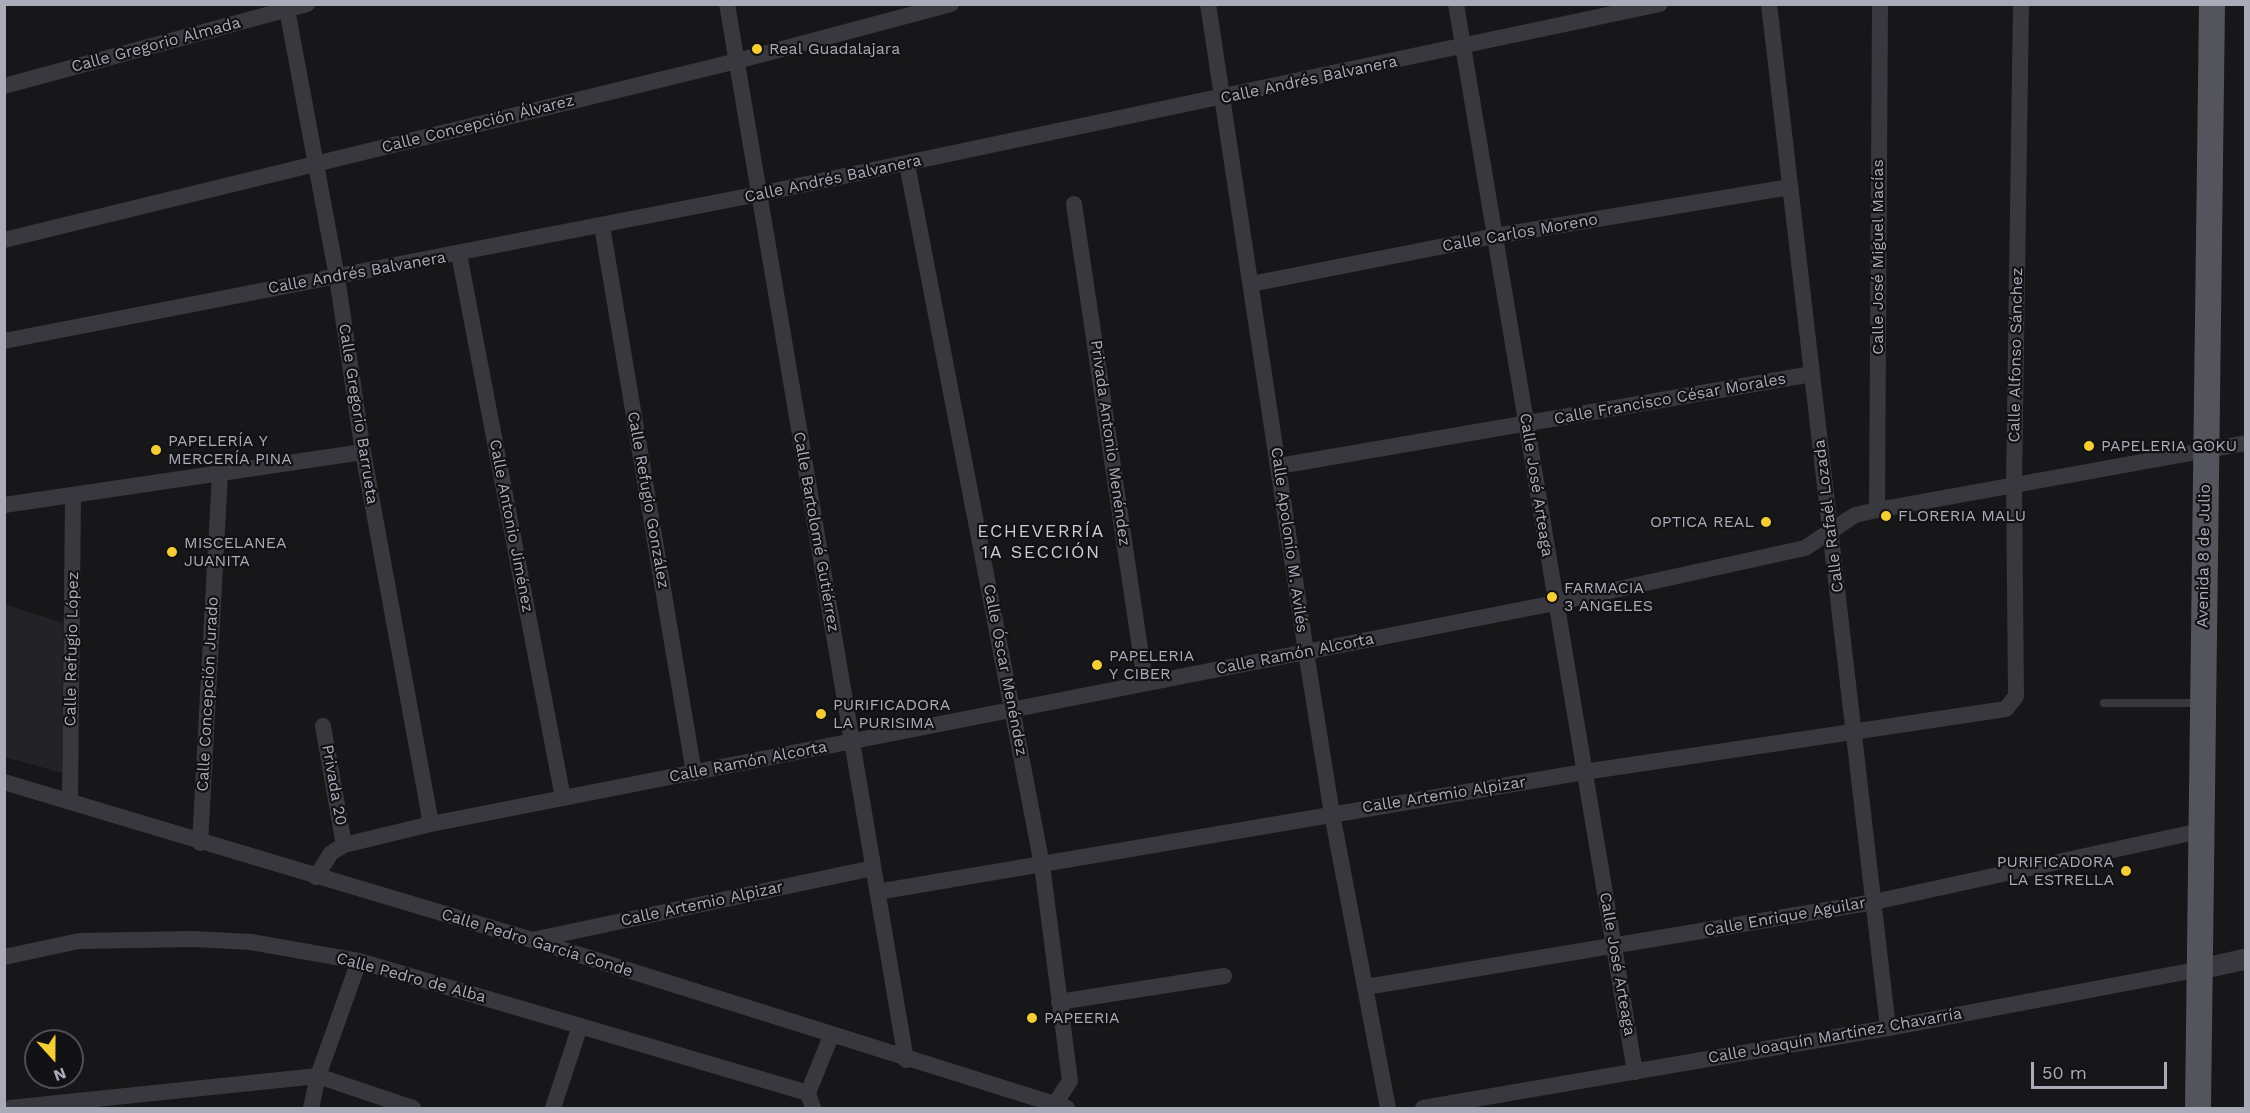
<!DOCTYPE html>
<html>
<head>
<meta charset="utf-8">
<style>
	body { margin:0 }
	#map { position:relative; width:2250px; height:1113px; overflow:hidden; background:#171719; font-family:"Work Sans",sans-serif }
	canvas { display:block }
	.frame { position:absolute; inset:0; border:6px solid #a9abb9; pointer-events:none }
	.north { position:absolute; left:24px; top:1029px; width:60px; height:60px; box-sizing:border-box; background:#121214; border:2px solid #4e4f56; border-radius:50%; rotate:159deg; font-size:16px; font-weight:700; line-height:24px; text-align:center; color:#a9abb9 }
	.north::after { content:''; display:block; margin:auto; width:21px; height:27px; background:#f4ce34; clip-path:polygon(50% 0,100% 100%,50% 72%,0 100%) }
	.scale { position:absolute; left:2031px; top:1062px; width:136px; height:27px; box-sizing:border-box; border:3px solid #a9abb9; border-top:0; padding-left:8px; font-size:18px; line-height:21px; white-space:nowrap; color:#a9abb9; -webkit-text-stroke:4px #121214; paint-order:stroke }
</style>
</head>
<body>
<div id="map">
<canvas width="2250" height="1113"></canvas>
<div class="frame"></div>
<div class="north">N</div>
<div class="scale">50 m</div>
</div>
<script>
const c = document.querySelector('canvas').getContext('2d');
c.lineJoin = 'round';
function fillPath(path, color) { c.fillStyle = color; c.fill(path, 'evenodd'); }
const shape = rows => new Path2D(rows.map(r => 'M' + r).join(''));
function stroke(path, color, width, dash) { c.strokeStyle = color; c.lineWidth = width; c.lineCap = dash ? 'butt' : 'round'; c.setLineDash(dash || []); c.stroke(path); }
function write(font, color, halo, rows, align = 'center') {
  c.font = font + ' "Work Sans",sans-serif'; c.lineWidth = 4.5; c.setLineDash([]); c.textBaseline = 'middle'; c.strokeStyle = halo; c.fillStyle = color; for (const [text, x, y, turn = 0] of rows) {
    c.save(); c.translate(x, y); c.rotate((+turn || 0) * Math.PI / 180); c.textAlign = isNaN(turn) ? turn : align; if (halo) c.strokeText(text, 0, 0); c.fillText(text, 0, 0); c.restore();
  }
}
fillPath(shape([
	[4,604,63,623,62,773,5,757]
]), '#232326');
stroke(shape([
	[2104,703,2199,703]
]), '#38383e', 8);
stroke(shape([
	[286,4,337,277,363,452,431,824],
	[727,4,906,1060],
	[1208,4,1306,652,1332,814,1388,1108],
	[1456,4,1635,1072],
	[1769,4,1888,1028],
	[4,86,307,4],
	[907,164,1042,865,1070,1081,1052,1108],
	[1074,204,1145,682],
	[602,226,694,773],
	[4,240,737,61,951,4],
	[459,254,563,798],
	[1251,284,1495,236,1790,187],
	[4,341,759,194,1660,4],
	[1279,466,1812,374],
	[4,505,363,452],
	[1877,510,1880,4],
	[323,726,344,845],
	[4,782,532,940,1067,1108],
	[70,802,73,495],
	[200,843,220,473],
	[316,877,331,853,344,845,431,824,1555,603,1805,548,1855,515,1877,510,2246,443],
	[877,892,1584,772,2006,709,2016,696,2014,484,2021,4],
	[532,940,873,868],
	[4,957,79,941,193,939,251,942,359,961,808,1093],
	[1366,987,1874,902,2200,831],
	[1059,1002,1224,976],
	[10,1108,318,1076,413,1108],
	[311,1108,318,1076,359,961],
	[553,1108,580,1026],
	[813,1108,808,1093,831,1036],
	[1423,1108,1888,1028,2201,969]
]), '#38383e', 16);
stroke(shape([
	[2201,969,2246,959]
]), '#38383e', 21);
stroke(shape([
	[2198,1108,2212,4]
]), '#54545d', 26);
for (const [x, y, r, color] of [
	[757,49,6,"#f4ce34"],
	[2089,446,6,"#f4ce34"],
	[156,450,6,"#f4ce34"],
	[1886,516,6,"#f4ce34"],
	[1766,522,6,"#f4ce34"],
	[172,552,6,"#f4ce34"],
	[1552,597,6,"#f4ce34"],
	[1097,665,6,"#f4ce34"],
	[821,714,6,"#f4ce34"],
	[2126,871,6,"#f4ce34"],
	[1032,1018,6,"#f4ce34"]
]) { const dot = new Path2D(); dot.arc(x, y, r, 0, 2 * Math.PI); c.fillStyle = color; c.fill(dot); stroke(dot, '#121214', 2); }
write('16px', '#a9abb9', '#121214', [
	["Calle Gregorio Almada",156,45,-15],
	["Calle Andrés Balvanera",1309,80,-12],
	["Calle Concepción Álvarez",478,124,-14],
	["Calle Andrés Balvanera",833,179,-12],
	["Calle Carlos Moreno",1520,233,-10],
	["Calle José Miguel Macías",1878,257,-90],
	["Calle Andrés Balvanera",357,273,-10],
	["Calle Alfonso Sánchez",2016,355,-89],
	["Calle Francisco César Morales",1670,399,-10],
	["Calle Gregorio Barrueta",358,414,81],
	["Privada Antonio Menéndez",1110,443,82],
	["Calle José Arteaga",1536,485,81],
	["Calle Refugio González",648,500,80],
	["Calle Rafaél Lozada",1829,516,-97],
	["Calle Antonio Jiménez",511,526,79],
	["Calle Bartolomé Gutiérrez",816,532,80],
	["Calle Apolonio M. Avilés",1289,540,82],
	["Avenida 8 de Julio",2204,556,-89],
	["Calle Refugio López",72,649,-89],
	["Calle Ramón Alcorta",1295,654,-11],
	["Calle Óscar Menéndez",1005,670,79],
	["Calle Concepción Jurado",208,694,-87],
	["Calle Ramón Alcorta",748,762,-11],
	["Privada 20",334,785,80],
	["Calle Artemio Alpizar",1444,795,-9],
	["Calle Artemio Alpizar",702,904,-12],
	["Calle Enrique Aguilar",1785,917,-10],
	["Calle Pedro García Conde",537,943,17],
	["Calle José Arteaga",1617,964,80],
	["Calle Pedro de Alba",411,978,15],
	["Calle Joaquín Martínez Chavarría",1835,1036,-10]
]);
write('16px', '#a9abb9', '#121214', [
	["Real Guadalajara",769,49],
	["PAPELERÍA Y",168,441],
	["MERCERÍA PINA",168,459],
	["PAPELERIA GOKU",2101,446],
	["FLORERIA MALU",1898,516],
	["OPTICA REAL",1754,522,"right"],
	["MISCELANEA",184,543],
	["JUANITA",184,561],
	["FARMACIA",1564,588],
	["3 ANGELES",1564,606],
	["PAPELERIA",1109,656],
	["Y CIBER",1109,674],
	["PURIFICADORA",833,705],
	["LA PURISIMA",833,723],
	["PURIFICADORA",2114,862,"right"],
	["LA ESTRELLA",2114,880,"right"],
	["PAPEERIA",1044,1018]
], 'left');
c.letterSpacing = '1.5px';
write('18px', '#cacbd5', '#121214', [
	["ECHEVERRÍA",1041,532],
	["1A SECCIÓN",1041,553]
]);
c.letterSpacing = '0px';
</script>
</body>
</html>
